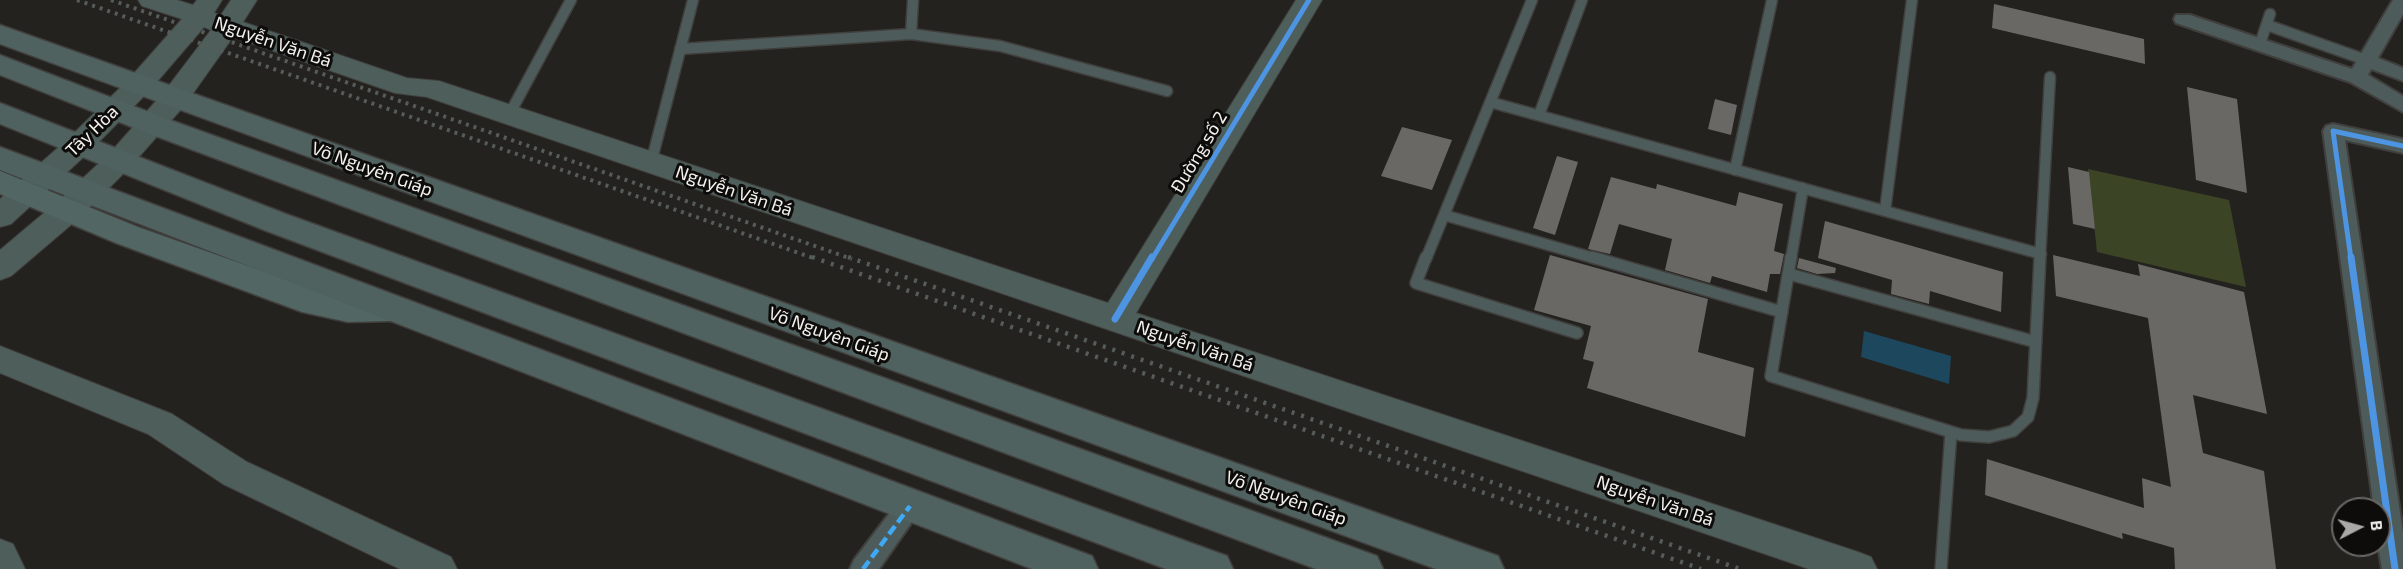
<!DOCTYPE html>
<html>
<head>
<meta charset="utf-8">
<style>
	body { margin:0 }
	#map { position:relative; width:2403px; height:569px; overflow:hidden; background:#24221f; font-family:"Exo 2",sans-serif }
	canvas { display:block }
	.north { position:absolute; left:2331px; top:497px; width:60px; height:60px; box-sizing:border-box; background:#0d0c0a; border:2px solid #696865; border-radius:50%; rotate:84deg; font-size:16px; font-weight:700; line-height:24px; text-align:center; color:#f3f2ee }
	.north::after { content:''; display:block; margin:auto; width:21px; height:27px; background:#aba9a6; clip-path:polygon(50% 0,100% 100%,50% 72%,0 100%) }
</style>
</head>
<body>
<div id="map">
<canvas width="2403" height="569"></canvas>
<div class="north">B</div>
</div>
<script>
const c = document.querySelector('canvas').getContext('2d');
c.lineJoin = 'round';
function fillPath(path, color) { c.fillStyle = color; c.fill(path, 'evenodd'); }
const shape = rows => new Path2D(rows.map(r => 'M' + r).join(''));
function stroke(path, color, width, dash) { c.strokeStyle = color; c.lineWidth = width; c.lineCap = dash ? 'butt' : 'round'; c.setLineDash(dash || []); c.stroke(path); }
function write(font, color, halo, rows, align = 'center') {
  c.font = font + ' "Exo 2",sans-serif'; c.lineWidth = 6; c.setLineDash([]); c.textBaseline = 'middle'; c.strokeStyle = halo; c.fillStyle = color; for (const [text, x, y, turn = 0] of rows) {
    c.save(); c.translate(x, y); c.rotate((+turn || 0) * Math.PI / 180); c.textAlign = isNaN(turn) ? turn : align; if (halo) c.strokeText(text, 0, 0); c.fillText(text, 0, 0); c.restore();
  }
}
fillPath(shape([
	[2088,169,2229,200,2246,287,2097,252]
]), '#3c4426');
fillPath(shape([
	[1864,331,1951,356,1949,384,1861,357]
]), '#1c475c');
fillPath(shape([
	[1994,4,2144,39,2145,64,1992,28],
	[2187,87,2237,99,2247,193,2196,180],
	[1715,99,1737,105,1731,135,1708,129],
	[1402,127,1452,140,1432,190,1381,176],
	[1557,156,1578,162,1555,235,1533,228],
	[2068,167,2089,172,2095,229,2073,224],
	[1611,177,1656,189,1657,184,1736,206,1739,192,1783,204,1774,251,1784,254,1780,274,1770,274,1767,292,1712,276,1710,283,1665,270,1672,239,1619,224,1610,254,1588,249],
	[1825,221,2003,272,2001,312,1930,291,1929,304,1891,294,1892,280,1818,258],
	[1550,255,1708,299,1698,352,1754,368,1745,437,1587,388,1594,362,1583,359,1591,326,1534,310],
	[2053,255,2140,276,2138,264,2244,292,2267,414,2193,395,2203,453,2264,471,2276,569,2175,569,2174,548,2122,533,2123,539,1985,495,1987,459,2144,508,2142,478,2171,487,2148,318,2056,296],
	[1799,258,1836,268,1835,273,1817,274,1797,268]
]), '#6a6865');
const laneFar1 = shape([
	[2267,25,2366,60],
	[911,34,913,0],
	[2260,44,2270,14],
	[680,49,911,34,1000,46,1167,91],
	[1490,102,2041,254],
	[509,115,571,0],
	[1539,115,1582,0],
	[651,163,693,0],
	[1735,170,1772,0],
	[1885,211,1912,0],
	[1444,215,1597,259],
	[1426,259,1532,0],
	[1791,259,1803,188],
	[2040,259,2050,77]
]);
const lane = shape([
	[1426,257,1416,283,1577,333],
	[1592,257,1782,312],
	[1791,257,1771,376,1961,435,1989,437,2013,431,2028,417,2033,398,2040,257],
	[1789,274,2036,342],
	[1941,569,1951,432]
]);
const street = shape([
	[2393,0,2403,0,2403,14,2378,58,2403,68,2403,81,2371,69,2368,75,2403,96,2403,112,2350,82,2176,23,2174,19,2176,15,2190,15,2352,69,2393,0],
	[2333,124,2403,139,2403,153,2345,140,2403,533,2403,569,2382,569,2378,545,2379,509,2374,509,2323,131,2326,126,2333,124],
	[910,495,919,498,923,506,879,569,850,569,854,560,901,498,910,495]
]);
const secondary = shape([
	[138,0,177,0,193,5,197,0,222,0,214,13,221,15,231,0,257,0,243,22,407,78,439,81,1108,303,1296,0,1322,0,1136,313,1858,552,1871,557,1877,569,1809,569,427,97,395,93,233,37,184,106,129,168,79,218,11,276,0,280,0,250,57,202,109,154,164,92,211,30,204,27,149,91,89,152,11,224,0,227,0,199,69,138,129,79,182,19,142,6,138,0],
	[0,346,172,414,247,462,451,557,457,569,400,569,223,484,148,434,0,373,0,346],
	[0,539,13,544,25,569,0,569,0,539]
]);
const primary = shape([
	[0,171,138,227,316,290,348,296,392,295,404,299,409,308,404,317,392,321,348,322,302,312,116,243,0,194,0,171]
]);
const highway = shape([
	[0,25,1484,551,1498,556,1504,569,1436,569,0,44,0,25],
	[0,55,162,117,1363,551,1377,556,1383,569,1316,569,142,131,0,75,0,55],
	[0,103,286,214,1227,556,1233,569,1166,569,264,230,0,124,0,103],
	[0,147,1092,556,1098,569,1032,569,0,170,0,147]
]);
stroke(laneFar1, '#403f3d', 13);
stroke(lane, '#403f3d', 14);
stroke(street, '#403f3d', 4);
stroke(secondary, '#403f3d', 2);
stroke(primary, '#403f3d', 3);
stroke(highway, '#403f3d', 3);
stroke(laneFar1, '#4d5c5a', 10);
stroke(lane, '#4d5c5a', 11);
fillPath(street, '#4d5c5a');
fillPath(secondary, '#4d5e5b');
fillPath(primary, '#526663');
fillPath(highway, '#4f625f');
stroke(shape([
	[77,0,816,259],
	[111,0,852,259]
]), '#555c5a', 4, [3, 5]);
stroke(shape([
	[812,257,1701,569],
	[848,257,1740,569]
]), '#555c5a', 4.5, [3, 7]);
stroke(shape([
	[863,569,910,506]
]), '#3fa9f5', 4.5, [10, 4.5]);
stroke(shape([
	[1152,259,1309,0],
	[2351,259,2333,131,2403,146]
]), '#4d94e3', 5);
stroke(shape([
	[2351,257,2395,569],
	[1115,319,1152,257]
]), '#4d94e3', 7);
write('18px', '#f3f2ee', '#0d0c0a', [
	["Nguyễn Văn Bá",273,42,19],
	["Tây Hòa",92,131,-44],
	["Đường số 2",1199,152,-59],
	["Võ Nguyên Giáp",372,169,20],
	["Nguyễn Văn Bá",734,191,19],
	["Võ Nguyên Giáp",829,334,20],
	["Nguyễn Văn Bá",1195,346,19],
	["Võ Nguyên Giáp",1286,498,20],
	["Nguyễn Văn Bá",1655,501,19]
]);
</script>
</body>
</html>
